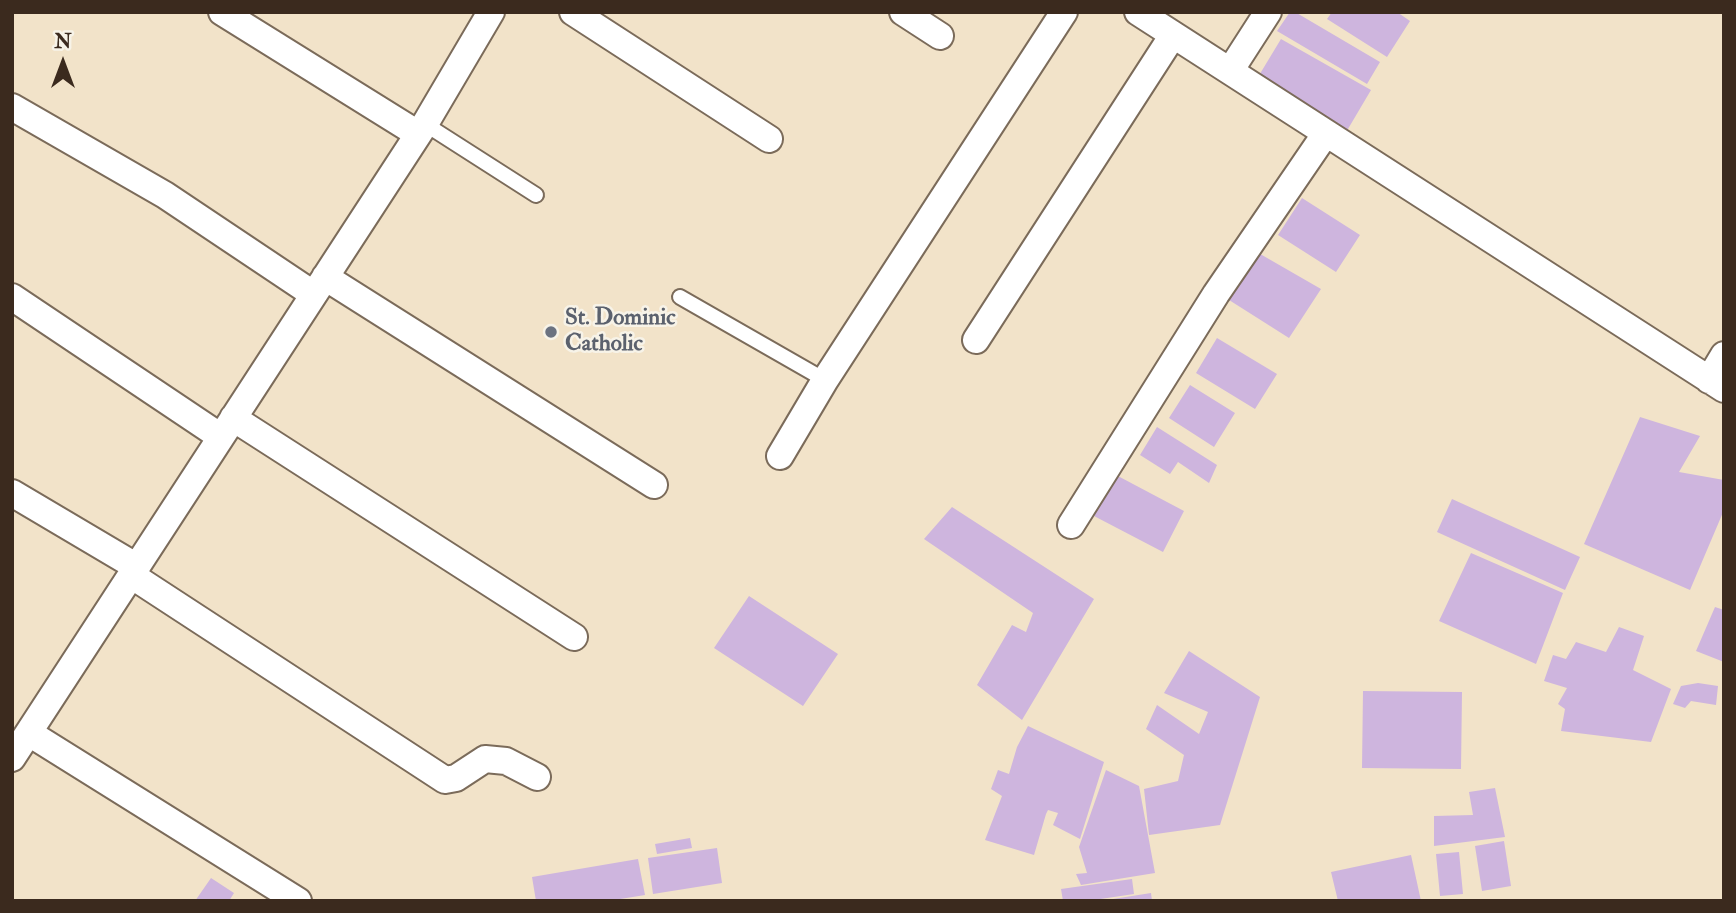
<!DOCTYPE html>
<html>
<head>
<meta charset="utf-8">
<style>
	body { margin:0 }
	#map { position:relative; width:1736px; height:913px; overflow:hidden; background:#f2e3c9; font-family:"IM FELL Double Pica",serif }
	canvas { display:block }
	.frame { position:absolute; inset:0; border:14px solid #3b2a1e; pointer-events:none }
	.north { position:absolute; left:28px; top:28px; width:70px; height:70px; -webkit-text-stroke:5px #f7f3e8; paint-order:stroke; rotate:0deg; font-size:19px; font-weight:700; line-height:28px; text-align:center; color:#3b2a1e }
	.north::after { content:''; display:block; margin:auto; width:24px; height:32px; background:#3b2a1e; clip-path:polygon(50% 0,100% 100%,50% 72%,0 100%) }
</style>
</head>
<body>
<div id="map">
<canvas width="1736" height="913"></canvas>
<div class="frame"></div>
<div class="north">N</div>
</div>
<script>
const c = document.querySelector('canvas').getContext('2d');
c.lineJoin = 'round';
function fillPath(path, color) { c.fillStyle = color; c.fill(path, 'evenodd'); }
const shape = rows => new Path2D(rows.map(r => 'M' + r).join(''));
function stroke(path, color, width, dash) { c.strokeStyle = color; c.lineWidth = width; c.lineCap = dash ? 'butt' : 'round'; c.setLineDash(dash || []); c.stroke(path); }
function write(font, color, halo, rows, align = 'center') {
  c.font = font + ' "IM FELL Double Pica",serif'; c.lineWidth = 5; c.setLineDash([]); c.textBaseline = 'middle'; c.strokeStyle = halo; c.fillStyle = color; for (const [text, x, y, turn = 0] of rows) {
    c.save(); c.translate(x, y); c.rotate((+turn || 0) * Math.PI / 180); c.textAlign = isNaN(turn) ? turn : align; if (halo) c.strokeText(text, 0, 0); c.fillText(text, 0, 0); c.restore();
  }
}
fillPath(shape([
	[1290,12,1295,12,1380,62,1367,84,1277,31],
	[1332,12,1397,12,1410,21,1387,57,1327,19],
	[1281,39,1371,90,1345,134,1255,82],
	[1302,198,1360,235,1336,272,1278,235],
	[1248,247,1321,289,1289,338,1218,293],
	[1217,338,1277,374,1255,409,1196,373],
	[1190,385,1235,413,1214,447,1169,418],
	[1640,417,1700,436,1679,472,1724,480,1724,510,1690,590,1584,544],
	[1157,427,1217,465,1209,483,1178,462,1170,474,1140,455],
	[1116,475,1184,511,1163,552,1094,516],
	[1452,499,1580,557,1565,590,1437,532],
	[952,507,1094,599,1022,720,977,685,1012,625,1026,632,1033,613,924,539],
	[1471,553,1563,593,1536,664,1439,621],
	[749,596,838,654,803,706,714,648],
	[1715,607,1724,610,1724,662,1696,651],
	[1619,627,1644,636,1633,670,1671,689,1651,742,1561,731,1565,709,1558,704,1567,688,1544,681,1553,655,1566,659,1576,642,1606,652],
	[1189,651,1260,697,1220,825,1149,835,1144,789,1178,781,1184,755,1146,729,1157,705,1199,734,1208,712,1164,693],
	[1698,683,1718,686,1716,705,1691,701,1685,708,1673,704,1681,686],
	[1363,691,1462,692,1461,769,1362,768],
	[1028,726,1104,762,1080,839,1053,825,1058,813,1048,810,1046,814,1034,855,985,840,1002,796,991,789,998,770,1009,774,1017,747],
	[1106,770,1139,786,1155,873,1081,885,1076,874,1087,873,1079,847],
	[1495,788,1505,837,1434,846,1434,816,1473,815,1469,792],
	[690,838,692,848,657,854,655,844],
	[1504,841,1511,886,1482,891,1475,846],
	[717,848,722,883,653,894,648,858],
	[1459,852,1463,894,1440,896,1436,854],
	[1411,855,1421,901,1338,901,1331,872],
	[638,859,645,895,608,901,536,901,532,877],
	[211,878,234,893,229,901,195,901],
	[1132,879,1134,894,1087,901,1063,901,1061,889],
	[1151,893,1152,901,1113,901,1113,899]
]), '#ceb5de');
const service = shape([
	[425,124,536,195],
	[680,297,825,380]
]);
const minor = shape([
	[222,12,418,134],
	[573,12,769,139],
	[903,12,940,36],
	[1138,12,1724,389],
	[1230,71,1268,12],
	[12,107,165,195,313,294],
	[325,277,654,485],
	[12,297,221,437],
	[976,340,1173,35],
	[1709,380,1724,355],
	[233,418,574,637],
	[780,456,825,380,1064,12],
	[12,493,137,567],
	[1071,525,1216,294,1326,133],
	[131,575,445,780,456,778,485,759,506,761,537,777],
	[29,733,298,901],
	[12,758,425,124,491,12]
]);
stroke(service, '#7b6b5a', 18);
stroke(minor, '#7b6b5a', 30);
stroke(service, '#fff', 14);
stroke(minor, '#fff', 26);
for (const [x, y, r, color] of [
	[551,332,7,"#6b7280"]
]) { const dot = new Path2D(); dot.arc(x, y, r, 0, 2 * Math.PI); c.fillStyle = color; c.fill(dot); stroke(dot, '#f7f3e8', 2.5); }
write('bold 23px', '#5b616d', '#f7f3e8', [
	["St. Dominic",565,319],
	["Catholic",565,345]
], 'left');
</script>
</body>
</html>
